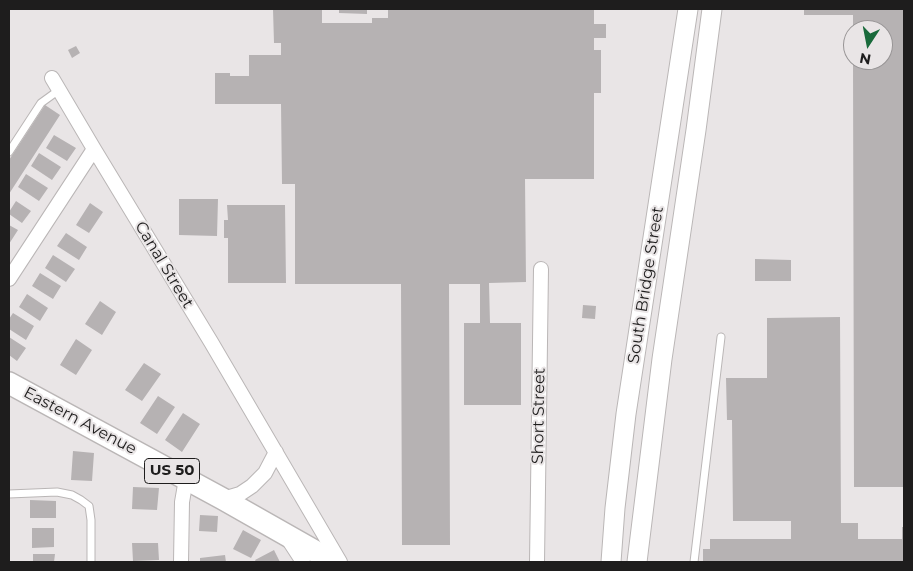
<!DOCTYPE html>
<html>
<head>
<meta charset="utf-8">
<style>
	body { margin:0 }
	#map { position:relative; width:913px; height:571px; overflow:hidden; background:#e9e5e6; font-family:Montserrat,sans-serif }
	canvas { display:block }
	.frame { position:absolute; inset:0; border:10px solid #1e1d1d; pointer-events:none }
	.north { position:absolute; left:843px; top:20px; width:50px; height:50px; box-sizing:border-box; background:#e9e5e6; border:1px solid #989596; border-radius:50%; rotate:191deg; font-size:14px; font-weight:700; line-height:20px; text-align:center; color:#1e1d1d }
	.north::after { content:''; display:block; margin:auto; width:18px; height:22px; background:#196a3b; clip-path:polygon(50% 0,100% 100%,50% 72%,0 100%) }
</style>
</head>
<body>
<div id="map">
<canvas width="913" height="571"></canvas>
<div class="frame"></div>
<div class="north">N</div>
</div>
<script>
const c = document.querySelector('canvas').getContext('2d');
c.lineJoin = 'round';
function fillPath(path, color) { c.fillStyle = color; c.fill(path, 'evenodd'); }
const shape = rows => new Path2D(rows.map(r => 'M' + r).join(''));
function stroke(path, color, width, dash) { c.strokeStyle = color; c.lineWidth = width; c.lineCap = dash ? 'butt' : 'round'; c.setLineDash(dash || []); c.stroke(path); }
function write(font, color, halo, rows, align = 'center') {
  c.font = font + ' Montserrat,sans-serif'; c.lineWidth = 4; c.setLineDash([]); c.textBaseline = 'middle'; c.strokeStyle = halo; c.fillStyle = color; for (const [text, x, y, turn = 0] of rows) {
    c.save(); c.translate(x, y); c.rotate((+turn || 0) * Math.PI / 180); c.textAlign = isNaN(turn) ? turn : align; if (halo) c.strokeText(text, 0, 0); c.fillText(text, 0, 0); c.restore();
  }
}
fillPath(shape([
	[273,9,322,9,322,23,372,23,372,18,388,18,388,9,594,9,594,24,606,24,606,38,594,38,594,50,601,50,601,93,594,93,594,179,525,179,526,282,489,283,490,323,521,323,521,405,464,405,464,323,480,323,480,284,449,284,450,545,402,545,401,284,295,284,295,184,282,184,281,104,215,104,215,73,230,73,230,76,249,76,249,55,281,55,281,43,274,43],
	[339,9,367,9,367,14,339,13],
	[804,9,904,9,904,487,854,487,853,60,883,60,883,30,853,30,853,15,804,15],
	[76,46,80,53,72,58,68,50],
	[45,105,60,115,9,194,9,160],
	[54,135,76,148,67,161,46,148],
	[39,153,61,167,52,180,31,166],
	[26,174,48,188,39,201,18,187],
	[179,199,218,199,217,236,179,235],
	[16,201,31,211,22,223,9,214,9,212],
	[90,203,103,212,89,233,76,225],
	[227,205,285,205,286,283,228,283,228,238,224,238,224,220,228,220],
	[9,225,18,230,9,244],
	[66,233,87,247,79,260,57,246],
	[53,255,75,269,66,282,45,268],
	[755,259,791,260,791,281,755,281],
	[40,273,61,286,53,299,32,286],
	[27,294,48,308,40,321,19,307],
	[100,301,116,312,102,335,85,324],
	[583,305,596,306,595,319,582,318],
	[13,313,34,326,26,340,9,329,9,319],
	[840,317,841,523,858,523,858,539,902,539,902,527,904,527,904,562,703,562,703,549,710,549,710,539,791,539,791,521,733,521,732,420,727,420,726,378,767,378,767,318],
	[9,337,26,348,17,361,9,355],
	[76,339,92,350,76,375,60,365],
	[144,363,161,374,142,401,125,390],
	[158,396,175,407,157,434,140,423],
	[183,413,200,424,182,452,165,440],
	[73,451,94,453,92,481,71,480],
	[133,487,159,488,157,510,132,509],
	[30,500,56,501,56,518,30,518],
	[200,515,218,516,217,532,199,531],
	[32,528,54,528,54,547,32,548],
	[243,530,261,540,251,558,233,549],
	[132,543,158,543,159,560,133,561],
	[274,550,280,562,256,562,255,560],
	[33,554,55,554,54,562,33,562],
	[225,555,226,562,200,562,200,558]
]), '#b6b2b3');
const lane = shape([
	[9,152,41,103,59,90],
	[9,494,57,492,72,495,81,500,89,506,91,520,91,562],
	[694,562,721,337]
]);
const street = shape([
	[52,78,94,149,211,342,340,562],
	[9,279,94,149],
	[223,499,240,494,252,486,265,473,276,452],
	[288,539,303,562],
	[181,562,182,502,186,479],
	[537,562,541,269]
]);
const secondary = shape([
	[611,562,615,508,626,414,688,9],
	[637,562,662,359,696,130,712,9]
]);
const primary = shape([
	[9,383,223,499,334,562]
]);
stroke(lane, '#bab6b6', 9);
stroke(street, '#bab6b6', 16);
stroke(secondary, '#bab6b6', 21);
stroke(primary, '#bab6b6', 24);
stroke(lane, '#fff', 7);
stroke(street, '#fff', 14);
stroke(secondary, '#fff', 19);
stroke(primary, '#fff', 21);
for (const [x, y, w] of [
	[172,471,55]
]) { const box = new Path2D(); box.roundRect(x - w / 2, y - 12.5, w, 25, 4); c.fillStyle = '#e9e5e6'; c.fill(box); stroke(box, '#1e1d1d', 1); }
write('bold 15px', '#1e1d1d', null, [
	["US 50",172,471]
]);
write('16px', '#1e1d1d', '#e9e5e6', [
	["Canal Street",164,265,59],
	["South Bridge Street",646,285,-81],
	["Short Street",539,416,-89],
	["Eastern Avenue",80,421,28]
]);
</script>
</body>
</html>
